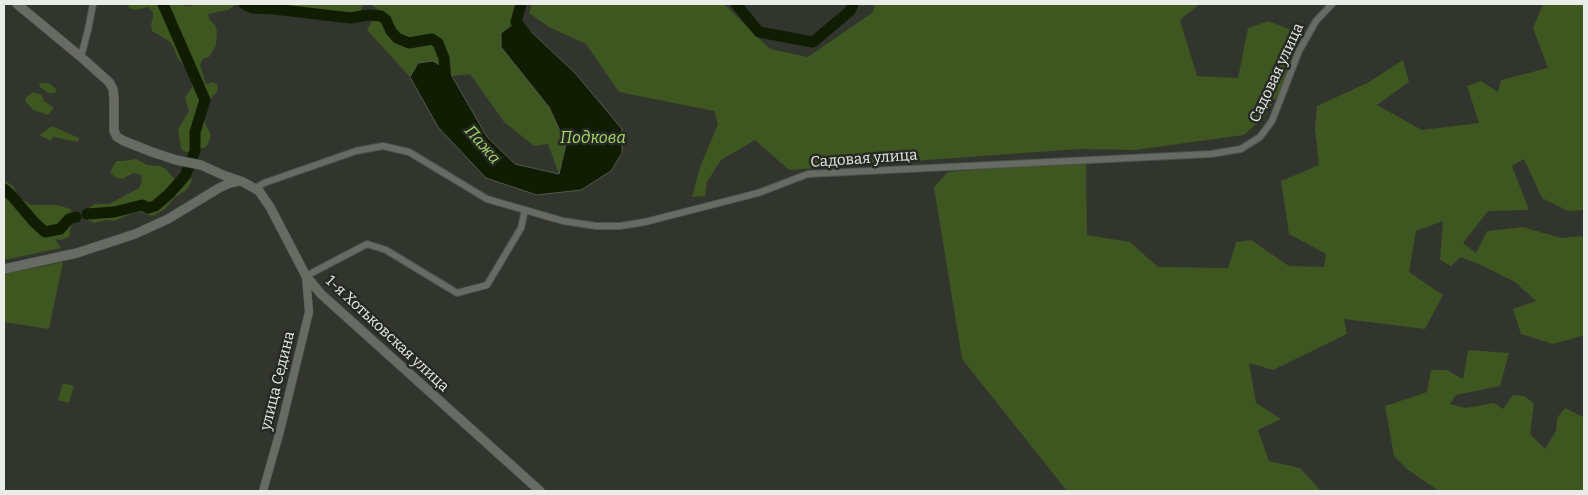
<!DOCTYPE html>
<html>
<head>
<meta charset="utf-8">
<style>
	body { margin:0 }
	#map { position:relative; width:1588px; height:495px; overflow:hidden; background:#31352d; font-family:Bitter,serif }
	canvas { display:block }
	.frame { position:absolute; inset:0; border:5px solid #e9ece7; pointer-events:none }
</style>
</head>
<body>
<div id="map">
<canvas width="1588" height="495"></canvas>
<div class="frame"></div>
</div>
<script>
const c = document.querySelector('canvas').getContext('2d');
c.lineJoin = 'round';
function fillPath(path, color) { c.fillStyle = color; c.fill(path, 'evenodd'); }
const shape = rows => new Path2D(rows.map(r => 'M' + r).join(''));
function stroke(path, color, width, dash) { c.strokeStyle = color; c.lineWidth = width; c.lineCap = dash ? 'butt' : 'round'; c.setLineDash(dash || []); c.stroke(path); }
function write(font, color, halo, rows, align = 'center') {
  c.font = font + ' Bitter,serif'; c.lineWidth = 5; c.setLineDash([]); c.textBaseline = 'middle'; c.strokeStyle = halo; c.fillStyle = color; for (const [text, x, y, turn = 0] of rows) {
    c.save(); c.translate(x, y); c.rotate((+turn || 0) * Math.PI / 180); c.textAlign = isNaN(turn) ? turn : align; if (halo) c.strokeText(text, 0, 0); c.fillText(text, 0, 0); c.restore();
  }
}
fillPath(shape([
	[128,4,182,4,184,6,191,6,193,4,235,4,234,6,228,10,208,14,210,20,215,25,217,31,216,45,209,57,203,59,200,65,206,84,212,82,218,85,217,92,212,97,204,110,205,123,211,135,209,142,206,147,193,152,186,152,181,149,178,129,189,111,185,98,192,87,191,74,188,68,178,59,173,46,169,41,152,31,151,24,153,18,153,12,148,7,135,10,129,8],
	[257,4,364,4,359,13],
	[369,4,515,4,510,26,501,33,501,47,549,107,566,144,559,174,548,144,534,146,504,122,470,74,452,76,449,71,432,61,418,63,410,77,367,30,372,21,392,17],
	[532,4,724,4,770,49,808,57,873,12,875,4,1200,4,1180,20,1197,76,1238,78,1248,28,1268,21,1299,33,1281,90,1264,117,1244,135,1135,150,1079,149,789,170,755,140,721,160,707,182,705,196,692,197,700,167,718,124,714,111,619,92,586,44,549,27,529,13],
	[1543,4,1584,4,1584,210,1568,211,1542,198,1524,159,1512,166,1529,210,1488,211,1463,243,1476,253,1487,231,1523,227,1561,238,1584,236,1584,335,1553,344,1521,334,1513,309,1536,301,1515,282,1483,266,1461,257,1451,266,1440,260,1443,221,1416,231,1409,272,1443,295,1425,329,1344,319,1347,334,1273,370,1249,363,1256,403,1281,419,1258,430,1269,461,1300,468,1321,491,1067,491,962,359,934,187,948,172,1007,167,1086,164,1087,235,1130,242,1158,267,1228,268,1236,242,1251,240,1289,266,1324,267,1326,254,1289,234,1281,181,1319,165,1315,129,1317,106,1369,82,1403,60,1409,82,1377,105,1422,130,1479,123,1467,86,1481,81,1498,92,1501,80,1548,68,1533,28],
	[39,83,49,83,57,90,55,93,48,93,40,87],
	[33,92,42,95,44,101,54,108,48,115,33,110,26,102,25,98],
	[52,126,79,138,78,142,53,137,51,141,39,135],
	[136,159,147,165,160,166,166,169,175,180,188,177,192,179,190,185,186,190,174,198,165,209,153,216,140,212,133,213,114,221,107,220,94,223,88,220,88,213,90,207,95,204,109,204,115,201,139,188,142,181,141,175,134,173,122,179,115,177,110,172,116,161,123,161],
	[4,180,13,186,20,198,31,205,57,205,71,209,72,223,69,237,61,240,55,239,61,248,4,260],
	[63,262,49,329,4,322,4,274],
	[1468,350,1509,353,1500,386,1456,395,1450,404,1466,408,1494,403,1503,409,1513,395,1525,396,1534,404,1530,434,1545,449,1556,431,1557,418,1565,408,1583,417,1584,415,1584,491,1439,491,1408,470,1394,456,1385,406,1427,392,1431,370,1447,370,1463,379],
	[63,383,74,386,69,403,58,400]
]), '#3e5620');
const water = shape([
	[516,22,525,26,575,73,622,129,622,153,611,171,581,190,537,195,486,178,438,127,410,77,418,63,433,61,449,71,487,137,515,164,559,174,566,144,549,107,501,47,501,33,516,22]
]);
fillPath(water, '#111d02');
stroke(water, '#525b47', 1);
stroke(shape([
	[244,4,252,8,274,9,350,18,369,15,381,16,386,20,391,31,397,38,409,43,432,39,438,43,444,58,446,82],
	[521,4,516,22,526,34],
	[736,4,759,32,813,42,850,11,853,4],
	[4,189,12,196,34,222,45,232,60,229,69,219,76,217],
	[87,214,114,212,142,205,148,208,155,206,169,194,185,176,195,151,195,132,205,100,163,4]
]), '#111d02', 11);
const minor = shape([
	[81,57,88,30,93,4],
	[256,188,264,183,356,151,383,146,409,152,487,199,563,221,596,226,620,226,645,222,758,193,808,174,1211,154,1241,149,1260,137,1272,121,1299,51,1316,21,1332,4],
	[306,276,367,244,386,250,457,293,487,285,521,228,525,210]
]);
const tertiary = shape([
	[263,491,280,431,309,312,306,276]
]);
const secondary = shape([
	[17,4,81,57,109,82,113,89,114,99,114,131,117,137,124,141,152,152,176,160,201,165,223,175,243,182,259,191,270,207,306,276,321,294,540,491],
	[4,269,77,253,135,234,168,219,219,188,230,183,239,181]
]);
stroke(minor, '#4f524c', 8);
stroke(tertiary, '#4f524c', 9);
stroke(secondary, '#4f524c', 10);
stroke(minor, '#676b63', 6);
stroke(tertiary, '#676b63', 8);
stroke(secondary, '#676b63', 9);
write('15px', '#e9ece7', '#272a23', [
	["Садовая улица",1277,73,-65],
	["Садовая улица",864,159,-4],
	["1-я Хотьковская улица",387,334,43],
	["улица Седина",278,381,-76]
]);
write('italic 16px', '#a9de69', '#272a23', [
	["Подкова",593,139],
	["Пажа",482,145,49]
]);
</script>
</body>
</html>
